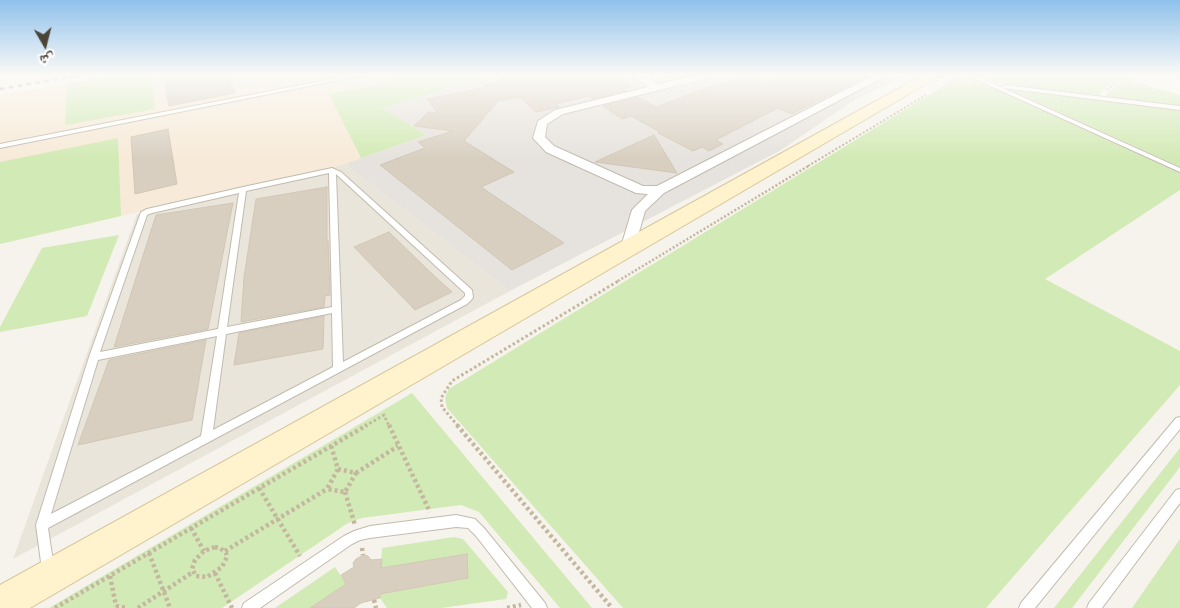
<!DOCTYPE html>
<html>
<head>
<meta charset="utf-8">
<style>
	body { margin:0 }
	#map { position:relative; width:1180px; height:608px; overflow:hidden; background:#f6f3ec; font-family:Commissioner,"Noto Naskh Arabic",sans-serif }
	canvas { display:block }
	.north { position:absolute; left:20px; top:20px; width:50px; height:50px; -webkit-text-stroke:4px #fff; paint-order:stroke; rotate:172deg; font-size:14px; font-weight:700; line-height:20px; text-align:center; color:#4b4439 }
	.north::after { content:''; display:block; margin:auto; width:18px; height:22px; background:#4b4439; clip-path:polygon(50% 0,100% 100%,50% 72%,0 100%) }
</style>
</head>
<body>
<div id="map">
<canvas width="1180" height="608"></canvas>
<div class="north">ش</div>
</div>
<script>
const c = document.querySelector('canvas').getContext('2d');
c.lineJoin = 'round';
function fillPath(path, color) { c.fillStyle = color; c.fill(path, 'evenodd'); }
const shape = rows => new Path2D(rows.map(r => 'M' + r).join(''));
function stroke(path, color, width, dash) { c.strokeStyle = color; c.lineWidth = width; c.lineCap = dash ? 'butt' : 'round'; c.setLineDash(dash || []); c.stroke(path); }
fillPath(shape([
	[345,164,510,291,13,559,137,214]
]), '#eae5da');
fillPath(shape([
	[122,74,496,74,382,108,426,135,349,163,0,244,0,95],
	[625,74,700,74,645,87]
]), '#f7ead8');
fillPath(shape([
	[496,74,625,74,645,87,657,92,730,74,908,74,853,101,781,150,510,291,345,164,426,135,382,108]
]), '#e6e2dd');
fillPath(shape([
	[122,74,151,74,155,109,65,125,67,84],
	[409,74,496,74,382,108,426,135,361,158,329,94,396,81,393,77],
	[979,74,1122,74,1098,95,1005,85,995,82],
	[1129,74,1132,74,1131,76,1134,77,1130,81,1180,95,1180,105,1105,96],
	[960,76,965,78,960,82,967,84,973,80,984,84,1180,173,1180,190,1045,279,1180,351,1180,385,986,608,623,608,447,408,445,398,449,389],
	[1011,90,1180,110,1180,167],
	[118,138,121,216,0,244,0,162],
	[119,235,87,316,0,332,0,327,42,248],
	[412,393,592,608,560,608,479,512,461,505,362,518,348,523,222,608,49,608],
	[1180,448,1180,467,1072,608,1054,608],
	[454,537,463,539,508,592,506,599,441,608,387,608,380,598,380,594,468,578,467,554,381,568,382,548],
	[1180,539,1180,608,1132,608],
	[335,567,346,584,310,608,275,608]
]), '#d2eab5');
const building = shape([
	[163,74,227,74,235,93,169,106,163,74],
	[496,74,614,74,631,87,622,89,626,91,593,99,589,96,556,104,559,107,536,112,520,97,498,101,464,141,514,172,481,187,564,243,512,270,380,165,425,148,418,142,453,131,414,126,428,112,438,113,427,99,486,87,484,85,503,81,496,74],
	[791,74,872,74,791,114,778,108,716,140,723,144,709,151,702,147,693,151,658,133,660,132,631,116,622,119,603,106,638,97,656,107,709,87,753,77,766,84,791,74],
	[168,129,177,184,135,194,131,137,168,129],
	[654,135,677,173,595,162,654,135],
	[327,187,327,240,328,240,330,295,325,296,324,307,241,322,244,277,256,199,327,187],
	[233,203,208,329,114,347,156,215,233,203],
	[389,232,427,269,452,292,415,310,354,247,389,232],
	[324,316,323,349,234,365,239,333,324,316],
	[206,340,192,420,78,445,109,360,206,340],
	[467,554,468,578,380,594,380,598,361,603,354,608,310,608,346,584,341,575,354,567,353,563,356,559,363,555,368,556,371,560,382,559,381,568,467,554]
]);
fillPath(building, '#d8cfc1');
stroke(building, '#d3c7b4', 1);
const lane = shape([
	[357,74,369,74,0,148,0,144,357,74],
	[964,74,972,74,1180,168,1180,172,964,74],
	[1005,85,1180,106,1180,110,1003,88,1002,87,1005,85],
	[332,168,341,172,472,290,473,297,472,299,467,304,48,528,53,562,51,566,47,568,43,566,41,562,36,525,89,357,141,212,147,209,243,187,332,168],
	[329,173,332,307,227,327,246,191,329,173],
	[336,174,465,293,465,296,461,300,343,362,336,174],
	[239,193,218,329,100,352,147,215,152,213,239,193],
	[332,313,333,367,213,430,226,334,332,313],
	[217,336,201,436,51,514,98,360,217,336],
	[1180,417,1180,429,1035,608,1019,608,1021,603,1176,418,1180,417],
	[1180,489,1180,503,1102,608,1087,608,1089,603,1176,490,1180,489],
	[456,515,475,519,484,528,545,603,547,608,532,608,476,536,468,528,456,527,370,538,360,540,352,544,260,608,242,608,244,603,344,536,354,531,370,526,456,515]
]);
const street = shape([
	[631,74,643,74,658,84,700,74,718,74,716,76,563,114,547,124,545,137,554,146,643,186,657,186,876,74,889,74,664,193,645,211,634,250,632,253,627,254,622,253,620,250,632,210,648,194,636,193,546,152,533,138,538,121,555,110,648,87,631,74]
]);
const secondary = shape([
	[925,74,943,74,30,608,0,608,0,585,925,74]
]);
stroke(lane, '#c2bbae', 2);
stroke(street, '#c2bbae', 2);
stroke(secondary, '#d6c79b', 2);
stroke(shape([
	[1161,74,1169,75],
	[1170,74,1180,78],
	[946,83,958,76],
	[1107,90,1126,74],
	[808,166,926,95]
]), '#c4b79f', 2, [2, 2]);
stroke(shape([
	[618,281,810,165]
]), '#c4b79f', 2.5, [2, 2]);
stroke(shape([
	[365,426,384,415,389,426],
	[458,426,442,407,441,398,452,381,620,280]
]), '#c4b79f', 3, [2.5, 2.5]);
stroke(shape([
	[389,425,430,512],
	[457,425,612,608],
	[331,446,338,469],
	[338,469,356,473,345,492,327,489,338,469],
	[356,473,398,446],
	[259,488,300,556],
	[345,492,355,525],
	[191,528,204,551],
	[215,547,220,548,226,553,227,557,222,567,207,577,196,576,192,569,195,560,204,551,215,547],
	[362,548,363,555],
	[225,551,327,489],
	[149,553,170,608],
	[215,573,232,608],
	[110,576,116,606],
	[374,600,376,608],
	[116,606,127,608],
	[55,608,367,425],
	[138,608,193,572],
	[507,608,521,605]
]), '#c4b79f', 4.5, [3, 3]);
fillPath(lane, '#fff');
fillPath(street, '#fff');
fillPath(secondary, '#fff3cd');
stroke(shape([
	[0,89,87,74]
]), '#9a9a9a', 2.5, [4.5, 4.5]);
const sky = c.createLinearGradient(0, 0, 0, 159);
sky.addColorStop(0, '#8fc1ec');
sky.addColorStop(0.47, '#fbfaf6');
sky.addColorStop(1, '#fbfaf600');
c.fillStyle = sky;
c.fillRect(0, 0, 1180, 159);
</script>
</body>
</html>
